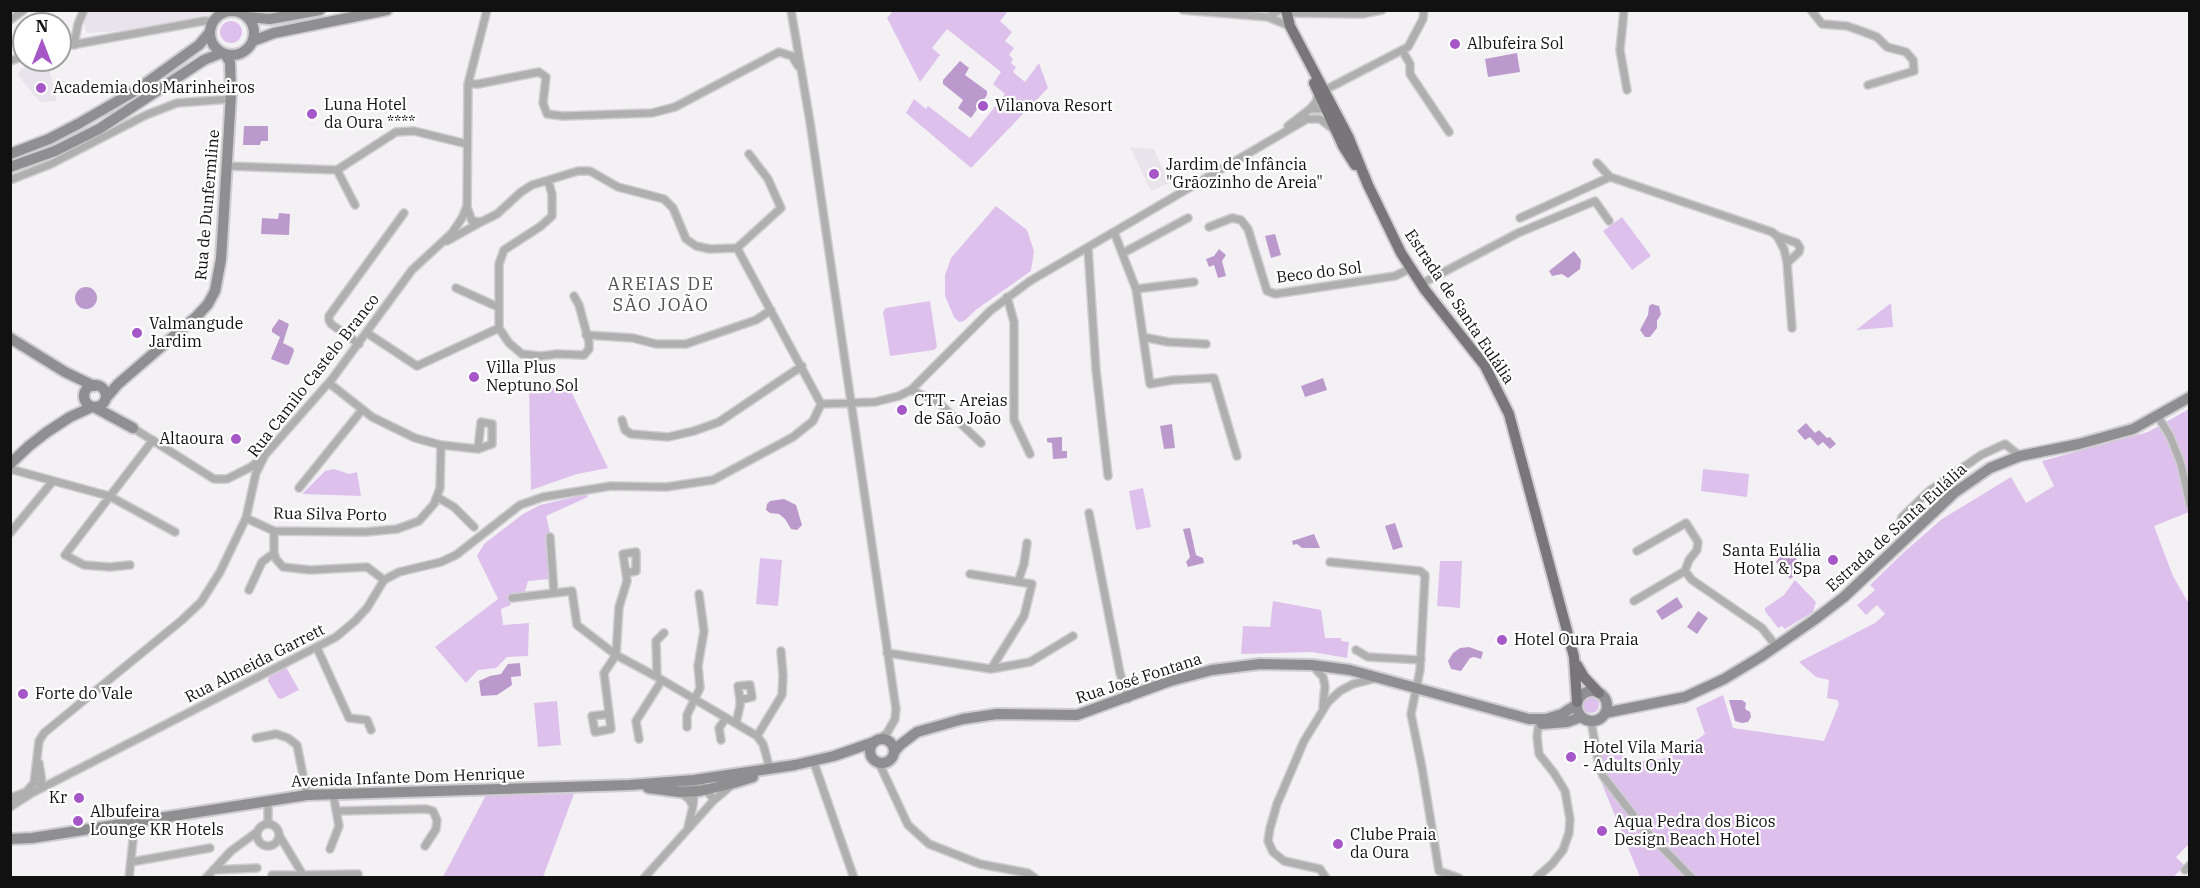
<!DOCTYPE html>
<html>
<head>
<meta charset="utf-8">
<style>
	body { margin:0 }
	#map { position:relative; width:2200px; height:888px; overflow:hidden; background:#f4f1f5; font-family:"IBM Plex Serif",serif }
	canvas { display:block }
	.frame { position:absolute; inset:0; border:12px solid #111112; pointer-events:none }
	.north { position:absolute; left:12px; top:12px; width:60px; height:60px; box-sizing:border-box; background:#fff; border:2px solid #a0a0a0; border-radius:50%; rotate:0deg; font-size:16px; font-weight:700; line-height:24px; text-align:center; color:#111112 }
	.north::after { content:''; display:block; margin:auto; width:21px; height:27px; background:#a556c7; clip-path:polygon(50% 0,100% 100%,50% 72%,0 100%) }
</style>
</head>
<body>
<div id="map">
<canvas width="2200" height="888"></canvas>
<div class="frame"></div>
<div class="north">N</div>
</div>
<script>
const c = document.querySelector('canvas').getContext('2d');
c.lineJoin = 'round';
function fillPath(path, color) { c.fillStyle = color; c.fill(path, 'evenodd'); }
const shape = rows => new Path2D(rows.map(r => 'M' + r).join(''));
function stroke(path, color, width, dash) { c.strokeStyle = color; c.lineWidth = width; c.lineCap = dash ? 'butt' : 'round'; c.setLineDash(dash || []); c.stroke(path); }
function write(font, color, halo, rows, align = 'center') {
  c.font = font + ' "IBM Plex Serif",serif'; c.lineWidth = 4.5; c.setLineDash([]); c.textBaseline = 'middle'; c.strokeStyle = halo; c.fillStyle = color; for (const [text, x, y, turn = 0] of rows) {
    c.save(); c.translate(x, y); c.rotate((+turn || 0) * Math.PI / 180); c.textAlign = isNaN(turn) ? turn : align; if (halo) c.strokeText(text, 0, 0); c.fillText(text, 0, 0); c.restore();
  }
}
fillPath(shape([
	[89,10,212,10,212,11,208,16,121,31,86,33,84,22],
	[47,60,57,101,40,102,17,74,23,68],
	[1130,147,1154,149,1169,183,1151,191]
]), '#e9e3ec');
fillPath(shape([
	[893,11,1008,11,1000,21,1012,32,1005,41,1014,48,1009,55,1013,59,1011,63,1016,67,1013,72,1025,82,1039,63,1048,88,971,168,906,113,914,99,926,109,928,106,970,138,1005,94,993,84,1001,72,947,29,932,48,940,55,920,82,887,18],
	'220 32a11 11 0 1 1 22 0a11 11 0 1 1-22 0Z',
	[996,206,1027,230,1034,251,1031,271,977,309,964,321,959,322,954,317,945,296,945,275,951,258],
	[1622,217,1651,256,1632,270,1603,231],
	[930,301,937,347,934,350,890,356,883,312,886,308],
	[1891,303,1893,327,1856,330],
	[569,387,608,468,577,474,531,490,529,389],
	[2189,409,2189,512,2154,526,2173,576,2189,604,2189,844,2176,857,2185,866,2173,877,1640,877,1598,774,1592,748,1610,745,1613,750,1627,758,1629,762,1662,759,1691,744,1705,734,1696,708,1723,695,1733,728,1824,741,1839,704,1837,700,1827,698,1829,680,1816,677,1799,662,1875,623,1885,614,1877,605,1866,615,1857,605,1875,590,1870,585,1903,553,1942,519,2011,477,2026,503,2054,486,2042,461,2148,432],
	[334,469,349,474,357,472,361,496,302,494,325,471],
	[1703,469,1749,474,1747,497,1701,491],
	[1143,488,1151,527,1136,530,1129,491],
	[587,494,588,497,546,516,550,532,546,535,549,579,528,581,525,592,508,596,511,605,501,609,503,625,529,623,528,656,507,657,496,668,478,670,466,683,435,647,498,599,477,556,484,544,523,514,540,505],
	[760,558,782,560,778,606,756,604],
	[1440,561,1462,561,1460,608,1437,606],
	[1795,580,1816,602,1813,612,1785,629,1782,626,1778,628,1765,611,1765,608,1784,595],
	[1273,601,1321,610,1325,638,1341,638,1341,641,1349,642,1347,658,1312,652,1241,654,1243,626,1270,627],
	[286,667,299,690,281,699,278,698,268,681,269,677],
	'1583 705a8 8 0 1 1 16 0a8 8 0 1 1-16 0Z',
	[557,701,561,745,538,747,534,703],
	[574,794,543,877,443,877,486,795]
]), '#dec0ed');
fillPath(shape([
	[1517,53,1520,72,1488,77,1485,59],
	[960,61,969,68,965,75,987,91,987,95,971,118,958,108,963,100,943,84,943,80],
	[244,126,268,126,268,141,261,141,260,145,243,145],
	[279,213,290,214,289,235,261,234,262,218,278,219],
	[1275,234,1281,255,1271,258,1265,236],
	[1219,249,1226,255,1222,261,1226,276,1218,278,1214,265,1209,267,1206,259,1214,256],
	[1574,251,1581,260,1580,269,1568,278,1562,274,1552,276,1549,271],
	'75 298a11 11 0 1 1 22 0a11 11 0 1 1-22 0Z',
	[1652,304,1659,306,1661,314,1657,321,1657,328,1650,337,1645,337,1640,330,1648,315,1649,306],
	[279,319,289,324,283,343,293,348,294,351,289,364,286,365,271,359,280,337,272,332,272,329],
	[1323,378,1327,390,1305,397,1301,386],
	[1806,423,1815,433,1819,430,1827,438,1830,437,1836,444,1830,449,1823,442,1818,446,1810,437,1805,440,1797,431],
	[1172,424,1175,448,1164,449,1160,426],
	[1062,437,1062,451,1067,451,1067,458,1053,459,1052,443,1047,442,1047,438],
	[784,499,796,505,802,525,797,530,791,529,785,519,779,514,770,513,766,510,767,504,770,501],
	[1395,523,1403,547,1393,550,1385,526],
	[1190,528,1196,555,1203,558,1204,563,1188,567,1186,562,1190,557,1183,529],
	[1314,534,1320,548,1302,548,1297,544,1293,545,1292,541],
	[1788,554,1794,556,1797,560,1794,565,1797,573,1790,579,1788,576,1791,573,1791,567,1785,570,1781,569,1776,562,1781,555],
	[1677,597,1683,607,1662,620,1656,611],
	[1698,611,1708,618,1697,634,1687,627],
	[1469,647,1483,652,1481,659,1474,657,1470,658,1461,671,1451,669,1448,661,1453,653,1460,648],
	[520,663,521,676,511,677,512,685,497,695,481,696,479,681,490,676,501,674,508,664],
	[1729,700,1742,700,1746,703,1745,709,1750,712,1751,717,1748,722,1742,723,1735,721]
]), '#bc99cd');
const street = shape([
	[791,10,810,122,896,709,895,719,887,733,879,739],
	[1183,10,1268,17,1290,26],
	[1624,10,1620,50,1627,90],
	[1811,10,1822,24,1847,26,1864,32,1877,37,1887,47,1906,52,1913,60,1914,71,1868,85],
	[1287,13,1362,14,1382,10],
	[1268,17,1280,10],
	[10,20,24,10],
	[74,45,78,24,84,10],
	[60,47,204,21,213,21],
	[1402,50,1410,64,1410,74,1449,132],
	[10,61,24,56],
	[468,84,478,84,539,72,546,77,543,103,547,114,563,116,652,113,675,107,779,52,792,56,798,66],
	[1325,90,1408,47,1423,19,1424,10],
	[1310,109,1327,109],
	[1288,126,1310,109,1316,102,1318,94],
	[1597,163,1610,177,1772,232,1777,236,1784,249,1787,262,1792,328],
	[227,166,337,170,396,132,414,131,467,144],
	[337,170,355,205],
	[10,180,51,164,146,115,177,103,231,99],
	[548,180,552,194,552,216,541,226,504,250,499,264,499,328,509,343,522,354,541,356,557,354,584,355,589,349,589,342,579,305,574,296],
	[467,207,472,221,481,222,497,214,521,192,532,185,578,171,590,171,618,187,664,199,673,208,686,239,696,246,710,249,737,248,821,404],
	[1520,218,1610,177],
	[1209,227,1232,218,1241,220,1248,229,1267,291,1275,294,1395,276,1411,268],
	[1114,232,1136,289,1150,384,1173,380,1214,378,1237,456],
	[1777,236,1797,243,1800,248,1799,252,1787,263],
	[447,241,481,222],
	[737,248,781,208,768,179,749,154],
	[1088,248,1096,370,1108,476],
	[1123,253,1188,218],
	[1421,284,1518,233,1595,201,1609,221],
	[456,288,498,307],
	[1136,289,1194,282],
	[1007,297,1014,322,1014,420,1030,454],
	[367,333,417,366,499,328],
	[586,335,633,338,656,344,686,344,756,320,771,310],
	[1143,337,1168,342,1206,344],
	[359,344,331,324,329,320,329,316,404,213],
	[911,390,938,402,981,443],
	[2157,415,2170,436,2181,464,2190,505],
	[622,420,625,430,631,434,668,437,694,431,719,422,802,366],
	[133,428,214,479,227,479,251,467,261,459],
	[441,445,478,449,492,444,492,424,481,422,478,449],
	[10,469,109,496,175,532],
	[299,488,362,410],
	[437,497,454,507,474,527],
	[1089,513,1120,673,1128,699],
	[246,518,274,531,365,532,397,529,419,521,434,504,440,488,441,445,415,438,372,417,329,383],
	[1898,528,1902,517,1929,491,1981,455,2005,444,2020,456],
	[274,531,274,553,276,559,283,567,310,570,367,567,384,580],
	[10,533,53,481],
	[550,537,554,593],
	[1637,551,1686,523,1698,542,1697,550,1689,560,1685,571,1692,580,1762,628,1776,646],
	[1330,562,1420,571,1425,575,1420,670,1411,714,1422,768,1439,871,1459,878],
	[130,565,110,567,84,565,65,555,153,440],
	[970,574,1032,584,1024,616,991,669],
	[1018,582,1024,564,1027,543],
	[249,590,262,562,274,553],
	[512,598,572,591,577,625,616,655,657,677,757,736,763,744,770,769],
	[1634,601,1685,571],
	[317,648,349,718,367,720,371,730],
	[1356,650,1368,657,1421,660],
	[887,653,991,669,1030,662,1073,636],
	[1312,665,1323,677,1325,686,1323,706],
	[657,677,656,641,664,633],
	[609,714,592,716,595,732,611,729,604,673,616,655,619,607,627,581,626,573,623,554,636,552,636,571,626,573],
	[1591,721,1598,760,1603,776,1644,829,1692,878],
	[736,723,740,706,740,700,738,686,750,685,752,697,740,700],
	[687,727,687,715,700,688,698,666,704,631,699,594],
	[757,736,782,695,783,676,781,651],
	[256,738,276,734,288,738,297,745,307,795],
	[639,739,636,721,662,680],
	[721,740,719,728,726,718],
	[813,760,854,878],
	[39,763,42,782,39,789],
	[879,763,908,825,929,844,980,864,1028,873,1035,878],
	[675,786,704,787,714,800],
	[679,792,689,799,693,806,688,827],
	[10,798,26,792,34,783,39,741,44,733,182,620,201,602,220,572,246,518,256,473,265,455,332,379,412,270,452,233,462,218,467,206,468,84,487,10],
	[268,800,268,824],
	[693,806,694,795,697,790],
	[10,807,32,793,336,637,355,621,367,608,384,580,399,572,441,562,456,555,520,505,543,497,611,486,666,487,713,480,793,437,813,421,821,404,875,402,899,396,911,390,990,311,1030,281,1307,119,1320,119,1333,129],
	[337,811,426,809,433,811,437,820,436,829,425,846],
	'257 835a11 11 0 1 1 22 0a11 11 0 1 1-22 0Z',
	[279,835,303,875,358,874,358,878],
	[330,849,339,826,333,793],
	[131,862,210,848],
	[213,870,257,868],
	[2185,870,2190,865],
	[272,875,303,875],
	[129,878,135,821],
	[206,878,231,851,257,832],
	[644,878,714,800,732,785],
	[1326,878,1320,869,1284,861,1273,852,1268,841,1270,828,1277,804,1304,741,1328,702,1340,691,1353,684,1377,678],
	[1536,878,1552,864,1563,850,1569,833,1570,819,1565,791,1554,773,1539,754,1537,736,1539,723]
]);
const secondary = shape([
	'210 33a22 22 0 1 1 44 0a22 22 0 1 1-44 0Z',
	[248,17,270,19,320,10],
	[253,41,274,33,387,10],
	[10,154,49,139,78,124,135,91,199,45,210,32],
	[10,167,55,151,99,129,204,60,221,53],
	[10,338,65,372,94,386],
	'84 396a11 11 0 1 1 22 0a11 11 0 1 1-22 0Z',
	[106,398,118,384,197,316,208,304,215,291,221,259,231,95,230,62,225,54],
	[96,408,133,428],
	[10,464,29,446,47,432,70,417,92,407],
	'1577 706a15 15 0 1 1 30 0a15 15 0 1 1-30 0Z',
	[1605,713,1685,697,1724,679,1762,656,1814,620,1844,597,1954,493,1990,468,2020,456,2079,444,2133,429,2190,397],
	[1542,724,1567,722,1581,717],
	'870 751a12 12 0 1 1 24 0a12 12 0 1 1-24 0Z',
	[894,752,900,745,917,732,963,719,997,714,1077,715,1170,681,1212,670,1260,664,1312,665,1350,670,1529,719,1546,719,1562,714,1576,705],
	[648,788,679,792,700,791,734,783,753,777],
	[10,839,32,838,307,795,630,785,694,780,795,765,834,756,874,742]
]);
const primary = shape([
	[1286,10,1290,26,1348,136,1368,185,1401,253,1425,290,1485,366,1509,414,1574,657,1577,702],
	[1314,83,1343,146,1355,165],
	[1577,665,1584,677,1599,693]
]);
stroke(street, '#d0cdd1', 10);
stroke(secondary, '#d0cdd1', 14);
stroke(primary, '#d0cdd1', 14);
stroke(street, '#b0afb0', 7);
stroke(secondary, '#8f8e90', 10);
stroke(primary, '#787679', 10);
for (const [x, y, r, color] of [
	[1455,44,6,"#a556c7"],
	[41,88,6,"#a556c7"],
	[983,106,6,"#a556c7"],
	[312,114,6,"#a556c7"],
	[1154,174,6,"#a556c7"],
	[137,333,6,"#a556c7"],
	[474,377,6,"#a556c7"],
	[902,410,6,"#a556c7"],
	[236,439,6,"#a556c7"],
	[1833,560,6,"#a556c7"],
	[1502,640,6,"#a556c7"],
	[23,694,6,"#a556c7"],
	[1571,757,6,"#a556c7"],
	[79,798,6,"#a556c7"],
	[78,821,6,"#a556c7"],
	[1602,831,6,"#a556c7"],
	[1338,844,6,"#a556c7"]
]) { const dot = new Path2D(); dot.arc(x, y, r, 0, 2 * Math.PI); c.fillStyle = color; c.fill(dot); stroke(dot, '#fff', 2); }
write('16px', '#111112', '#fff', [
	["Albufeira Sol",1467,44],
	["Academia dos Marinheiros",53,88],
	["Luna Hotel",324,105],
	["da Oura ****",324,123],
	["Vilanova Resort",995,106],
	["Jardim de Infância",1166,165],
	["\"Grãozinho de Areia\"",1166,183],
	["Valmangude",149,324],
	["Jardim",149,342],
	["Villa Plus",486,368],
	["Neptuno Sol",486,386],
	["CTT - Areias",914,401],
	["de São João",914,419],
	["Altaoura",224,439,"right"],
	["Santa Eulália",1821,551,"right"],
	["Hotel & Spa",1821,569,"right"],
	["Hotel Oura Praia",1514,640],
	["Forte do Vale",35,694],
	["Hotel Vila Maria",1583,748],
	["- Adults Only",1583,766],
	["Kr",67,798,"right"],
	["Albufeira",90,812],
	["Lounge KR Hotels",90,830],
	["Aqua Pedra dos Bicos",1614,822],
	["Design Beach Hotel",1614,840],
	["Clube Praia",1350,835],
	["da Oura",1350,853]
], 'left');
write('16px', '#111112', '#fff', [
	["Rua de Dunfermline",208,205,-85],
	["Beco do Sol",1319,273,-7],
	["Estrada de Santa Eulália",1459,307,56],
	["Rua Camilo Castelo Branco",314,376,-52],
	["Rua Silva Porto",330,515,1],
	["Estrada de Santa Eulália",1897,528,-42],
	["Rua Almeida Garrett",255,664,-27],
	["Rua José Fontana",1139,679,-18],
	["Avenida Infante Dom Henrique",408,778,-2]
]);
c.letterSpacing = '1.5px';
write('18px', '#535154', '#fff', [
	["AREIAS DE",661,285],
	["SÃO JOÃO",661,306]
]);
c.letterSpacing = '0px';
</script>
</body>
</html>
